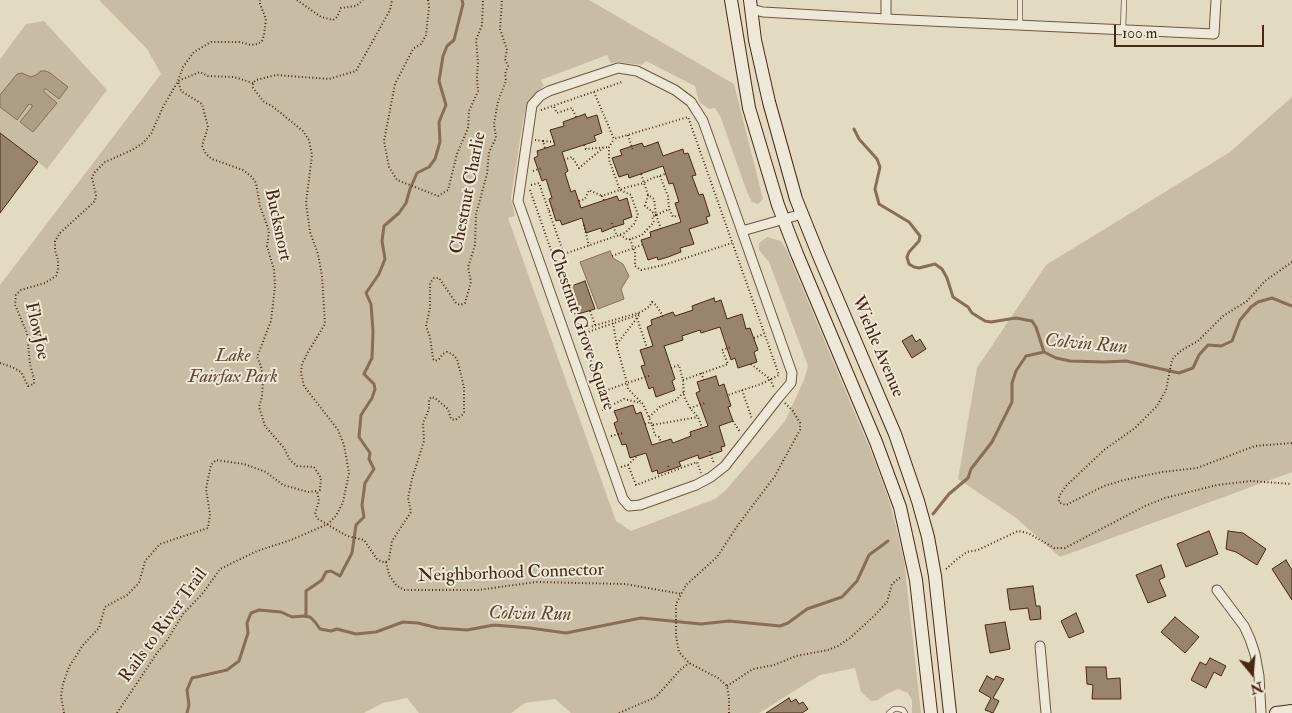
<!DOCTYPE html>
<html>
<head>
<meta charset="utf-8">
<style>
	body { margin:0 }
	#map { position:relative; width:1292px; height:713px; overflow:hidden; background:#e3dbc1; font-family:"IM FELL Double Pica",serif }
	canvas { display:block }
	.north { position:absolute; left:1227px; top:648px; width:50px; height:50px; -webkit-text-stroke:4px #ede8d7; paint-order:stroke; rotate:163deg; font-size:14px; font-weight:700; line-height:20px; text-align:center; color:#492714 }
	.north::after { content:''; display:block; margin:auto; width:18px; height:22px; background:#492714; clip-path:polygon(50% 0,100% 100%,50% 72%,0 100%) }
	.scale { position:absolute; left:1114px; top:25px; width:150px; height:22px; box-sizing:border-box; border:2px solid #492714; border-top:0; padding-left:6px; font-size:15px; line-height:18px; white-space:nowrap; color:#492714; -webkit-text-stroke:4px #ede8d7; paint-order:stroke }
</style>
</head>
<body>
<div id="map">
<canvas width="1292" height="713"></canvas>
<div class="north">N</div>
<div class="scale">100 m</div>
</div>
<script>
const c = document.querySelector('canvas').getContext('2d');
c.lineJoin = 'round';
function fillPath(path, color) { c.fillStyle = color; c.fill(path, 'evenodd'); }
const shape = rows => new Path2D(rows.map(r => 'M' + r).join(''));
function stroke(path, color, width, dash) { c.strokeStyle = color; c.lineWidth = width; c.lineCap = dash ? 'butt' : 'round'; c.setLineDash(dash || []); c.stroke(path); }
function write(font, color, halo, rows, align = 'center') {
  c.font = font + ' "IM FELL Double Pica",serif'; c.lineWidth = 4; c.setLineDash([]); c.textBaseline = 'middle'; c.strokeStyle = halo; c.fillStyle = color; for (const [text, x, y, turn = 0] of rows) {
    c.save(); c.translate(x, y); c.rotate((+turn || 0) * Math.PI / 180); c.textAlign = isNaN(turn) ? turn : align; if (halo) c.strokeText(text, 0, 0); c.fillText(text, 0, 0); c.restore();
  }
}
fillPath(shape([
	[99,0,589,0,734,84,763,199,758,204,752,202,747,192,721,118,715,108,709,109,699,102,695,86,646,61,642,65,618,62,611,63,607,55,541,80,544,86,529,100,524,115,511,198,515,216,508,218,616,521,631,531,715,499,726,490,785,421,804,380,808,366,769,262,759,250,759,243,767,237,781,241,787,251,874,459,890,503,904,560,921,713,912,713,912,700,908,693,898,689,885,695,878,700,871,701,861,692,855,668,820,675,759,713,571,713,555,699,525,703,511,713,419,713,407,698,383,703,364,713,0,713,0,285,161,74,147,49],
	[44,21,107,90,47,169,0,133,0,59,26,24],
	[1292,97,1292,472,1060,557,1015,517,958,479,977,368,1046,265,1230,152]
]), '#c9bca4');
const water = shape([
	[41,71,46,71,50,73,68,87,59,99,46,89,44,89,44,92,57,103,33,132,20,122,32,107,32,105,29,104,17,120,0,107,0,95,17,74,22,73,31,77,36,75,41,71],
	[610,251,613,258,623,264,629,276,621,289,624,299,598,309,580,262,610,251]
]);
fillPath(water, '#af9e86');
stroke(water, '#866e58', 1);
stroke(shape([
	[854,129,859,139,877,159,880,167,875,189,879,204,909,222,920,236,919,241,909,252,907,257,909,264,914,267,919,268,935,264,942,269,947,278,953,297,968,307,972,313,985,321,991,322,1016,318,1032,321,1036,327,1044,352],
	[933,514,949,494,968,478,971,469,992,442,1012,402,1012,383,1016,371,1026,356,1044,352,1056,358,1070,361,1104,362,1126,361,1179,373,1193,368,1199,355,1208,345,1221,346,1232,341,1240,320,1251,307,1258,302,1272,298,1292,306],
	[306,616,306,591,322,580,326,572,331,571,340,576,352,553,356,525,364,517,362,505,365,483,374,469,369,459,370,453,359,437,361,415,372,398,375,389,374,384,364,374,372,358,373,331,371,304,366,293,379,274,385,259,382,241,384,226,399,213,406,203,410,189,417,173,429,167,435,159,440,142,439,122,446,105,439,81,443,56,447,46,454,40,463,4,462,0],
	[187,713,189,705,187,690,192,678,227,670,239,661,248,633,247,623,251,613,259,610,281,612,292,617,304,616,310,617,315,622,320,629,331,631,337,629,356,634,376,632,403,622,418,623,438,628,467,630,494,625,530,628,566,633,641,618,701,624,729,621,780,626,788,623,807,609,842,597,857,581,869,555,888,541]
]), '#866e58', 3);
const building = shape([
	[585,114,587,118,597,115,602,133,594,136,596,141,562,152,568,171,565,173,571,192,575,190,581,208,617,196,619,201,627,198,632,217,623,220,624,224,614,227,602,232,601,228,586,233,582,218,562,225,560,220,556,221,549,199,552,198,546,179,542,181,534,158,538,156,537,151,555,145,550,130,564,126,563,122,585,114],
	[0,133,38,162,0,213,0,133],
	[658,142,663,156,683,149,684,154,688,153,696,175,692,176,699,195,703,194,710,216,706,217,708,223,689,229,694,244,680,248,681,252,668,257,658,260,657,257,648,260,641,240,651,237,650,232,681,222,675,203,679,202,673,183,669,184,663,166,629,178,628,174,619,177,612,158,622,155,620,150,642,143,644,147,658,142],
	[585,281,595,309,578,314,576,308,573,309,566,288,585,281],
	[714,298,715,302,721,300,727,319,742,314,746,329,750,328,758,350,754,352,757,362,738,368,735,358,731,360,720,327,701,333,700,330,682,336,683,340,664,346,675,379,672,381,675,390,656,397,653,387,649,389,641,366,645,365,640,350,653,346,647,327,652,325,651,320,673,312,675,316,693,310,692,306,714,298],
	[912,335,916,342,920,339,926,349,912,358,902,341,912,335],
	[716,376,719,386,724,384,731,406,728,407,733,421,719,426,725,446,721,447,722,451,699,459,698,455,679,462,681,466,658,474,657,470,652,472,646,453,630,458,626,444,622,445,617,432,614,423,618,421,614,411,633,405,636,414,641,412,652,445,671,439,673,443,691,436,690,432,708,426,696,393,700,391,697,382,716,376],
	[1209,531,1218,554,1186,567,1177,544,1209,531],
	[1228,531,1243,533,1266,549,1257,565,1236,552,1226,549,1228,531],
	[1286,560,1292,570,1292,600,1272,569,1286,560],
	[1161,565,1165,577,1159,580,1166,596,1148,603,1136,575,1161,565],
	[1033,586,1036,606,1040,606,1041,619,1030,620,1028,608,1010,610,1007,589,1033,586],
	[1076,613,1084,632,1069,638,1061,621,1076,613],
	[1175,617,1199,637,1185,653,1161,632,1175,617],
	[1005,622,1010,649,990,653,985,625,1005,622],
	[1210,658,1226,666,1221,676,1214,672,1206,688,1191,680,1200,662,1206,665,1210,658],
	[1086,667,1106,667,1107,679,1120,678,1121,699,1092,699,1093,685,1087,684,1086,667],
	[987,676,994,680,996,676,1004,679,993,698,999,701,993,713,985,710,991,698,979,691,987,676],
	[789,698,791,702,796,699,799,704,803,702,808,709,802,713,766,713,789,698]
]);
fillPath(building, '#99856e');
stroke(building, '#492714', 1);
const lane = shape([
	[1020,26,1020,0],
	[1123,30,1124,0],
	[889,713,894,709,899,709,903,710,905,713]
]);
const street = shape([
	[751,9,763,12,886,19,1214,34,1216,0],
	[886,19,886,0],
	[618,68,637,71,675,90,691,102,703,121,792,373,791,383,779,397,725,466,711,477,696,485,640,505,629,506,623,499,518,201,532,105,540,96,549,91,618,68],
	[742,231,802,214],
	[1217,590,1244,626,1250,639,1255,654,1259,676,1261,713],
	[1040,646,1046,713]
]);
const secondary = shape([
	[731,0,749,108,778,205,797,254,876,442,900,507,916,580,931,713],
	[750,0,755,40,769,102,796,199,819,256,895,434,918,501,928,537,935,576,950,713],
	[1276,713,1292,711]
]);
stroke(lane, '#70543f', 6);
stroke(street, '#70543f', 11);
stroke(secondary, '#492714', 14);
stroke(shape([
	[297,0,321,17,333,20,337,17,341,8,356,6,363,0],
	[428,0,429,7,426,35,421,44,413,49,395,84,384,141,389,167,397,180,438,196,448,190,457,154,468,128,469,111,478,91,477,77,478,63,476,40,482,25,483,0],
	[253,83,234,77,208,76,200,72,178,81,181,91,202,104,208,127,202,146,206,154,212,159,243,170,252,177,256,183,260,206,269,231,267,246,274,270,275,286,271,321,257,357,261,366,263,379,262,397,259,407,265,426,284,448,290,460,297,466,314,467,321,478,320,490,317,491],
	[594,92,614,139,688,117,779,375,761,384,728,395],
	[554,107,557,113,572,108,576,117],
	[541,110,622,82],
	[628,135,633,151],
	[535,140,543,141,545,148],
	[543,141,554,142],
	[584,145,586,149,609,147],
	[564,160,572,157,579,168,604,147],
	[533,171,542,168],
	[641,174,648,195,654,199,656,215,661,229],
	[660,176,668,196,669,209],
	[531,185,539,183,567,263,556,266],
	[530,190,566,293,567,292,580,330],
	[648,195,645,206,656,215],
	[604,200,602,196,628,187,644,183,650,179,665,174],
	[579,201,585,199,589,190,602,196],
	[549,211,556,209],
	[612,223,617,236],
	[584,225,589,246],
	[620,235,628,240,642,235,654,222,652,217,669,209,673,217,679,215],
	[630,239,635,253,635,266,641,270,664,265,732,243],
	[564,254,625,233,634,224,638,215,631,195,620,190,609,160,609,147,614,139],
	[612,256,642,245],
	[1292,262,1265,281,1247,301,1223,316,1198,341,1182,350,1174,357,1172,360,1166,390,1157,406,1135,428,1104,450,1066,486,1059,496,1059,502,1062,504,1066,505,1104,486,1124,480,1162,472,1197,468,1255,446,1292,443],
	[652,302,656,305,663,316],
	[590,311,595,325],
	[637,318,647,348],
	[582,334,635,316,640,313],
	[754,338,764,334],
	[617,344,640,314],
	[0,363,12,367,21,372,28,386,34,384,34,379,30,364,27,333,15,305,16,295,21,290,45,283,56,276,58,270,58,260,55,250,55,241,60,233,95,201,96,195,92,178,94,173,105,162,132,150,143,143,151,134,163,107,178,81,183,67,194,52,211,42,240,42,251,45,257,44,262,41,264,35,266,19,260,4,260,0],
	[751,364,770,379,774,388],
	[671,368,679,365,683,380,684,396,690,408,698,417,702,428],
	[701,373,704,380],
	[649,376,627,383,628,389,643,404,651,422],
	[683,380,728,364,722,350,731,347],
	[742,390,752,419],
	[602,392,627,383,617,347,613,323],
	[608,407,624,399,641,403],
	[690,408,705,403],
	[602,410,608,408,580,330,641,312,650,306,653,299],
	[649,417,660,407,676,400,684,392],
	[733,421,740,432],
	[645,424,651,422,652,425,698,417],
	[652,425,655,435,659,437,661,442],
	[611,436,623,433],
	[710,451,714,464],
	[628,465,638,455],
	[668,466,671,472],
	[621,467,628,465,636,485,697,462,701,473],
	[386,562,389,575,396,585,404,590,478,590,536,582,625,584,682,594],
	[946,569,956,560,967,552,978,550,1018,531,1028,533,1054,548,1065,548,1145,506,1165,498,1217,485,1251,481,1292,484],
	[727,686,753,669,774,665,796,656,828,650,838,646,850,638,875,615,887,602,892,584,902,576],
	[64,713,61,696,63,684,69,667,83,645,99,628,105,607,127,595,139,583,145,561,160,544,208,528,210,514,206,489,211,465,216,460,244,464,266,472,283,485,308,492,317,491,319,501,315,514,318,519,347,536,364,540,377,559,382,562,386,562,389,559,392,541,411,512,408,498,412,479,424,441,423,423,429,409,429,400,431,397,435,398,448,409,451,419,455,420,462,415,464,412,464,387,457,359,452,354,447,352,443,354,439,359,435,361,433,359,430,337,426,326,430,308,430,283,434,278,439,278,456,303,460,305,465,303,471,282,468,267,475,245,476,214,487,174,489,152,496,138,494,124,498,101,506,81,505,74,508,66,505,59,507,50,500,29,502,0],
	[117,713,157,653,166,642,183,614,203,593,220,569,257,551,291,540,328,524,336,516,343,502,349,473,344,445,338,430,304,386,301,373,302,364,308,352,325,324,322,276,318,254,310,232,306,203,312,155,309,140,303,131,272,106,264,102,253,88,253,83,256,80,276,75,329,79,356,71,390,10,392,0],
	[619,713,656,697,680,670,689,663],
	[729,713,729,698,727,686,718,678,689,663,679,652,676,636,676,604,686,585,717,557,738,525,775,476,789,450,800,430,800,423,793,411,785,403]
]), '#492714', 2, [1, 2.5]);
stroke(lane, '#ede8d7', 4.5);
stroke(street, '#ede8d7', 9);
stroke(secondary, '#ede8d7', 12);
write('18px', '#492714', '#ede8d7', [
	["Chestnut Charlie",469,193,-79],
	["Bucksnort",277,225,78],
	["Chestnut Grove Square",581,330,71],
	["FlowJoe",36,331,77],
	["Wiehle Avenue",877,347,67],
	["Neighborhood Connector",511,574,-2],
	["Rails to River Trail",164,626,-54]
]);
write('italic 18px', '#634531', '#ede8d7', [
	["Lake",233,357],
	["Fairfax Park",233,378]
]);
write('italic 19px', '#624530', '#ede8d7', [
	["Colvin Run",1086,345,5],
	["Colvin Run",530,615,1]
]);
</script>
</body>
</html>
